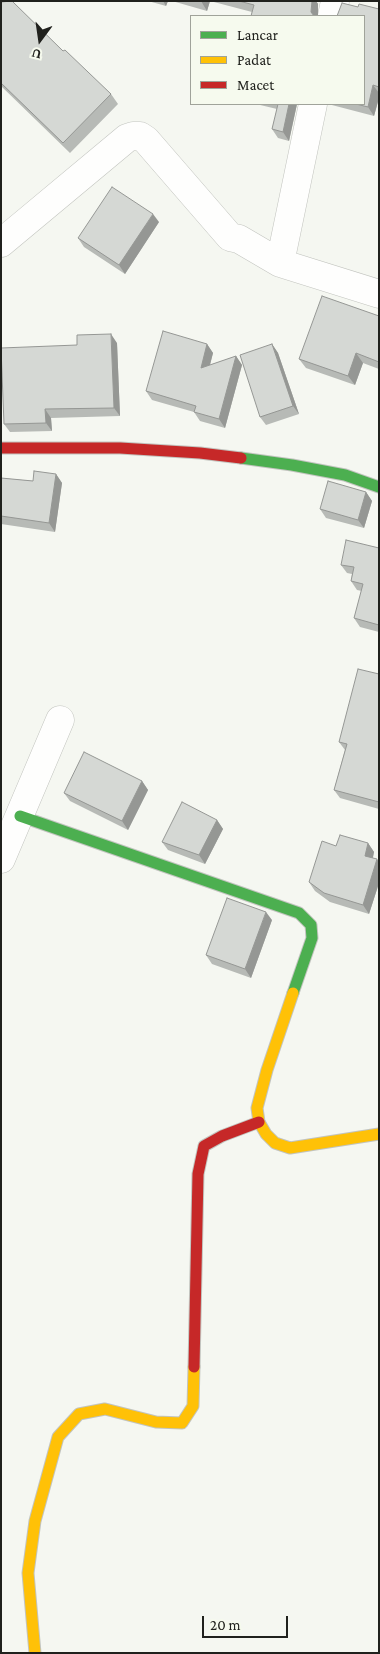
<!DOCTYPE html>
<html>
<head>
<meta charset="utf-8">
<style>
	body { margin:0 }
	#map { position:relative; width:380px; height:1654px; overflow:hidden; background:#f5f7f1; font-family:"Crimson Pro",serif }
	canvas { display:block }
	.frame { position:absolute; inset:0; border:2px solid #20211d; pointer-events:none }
	.legend { position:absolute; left:190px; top:15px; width:175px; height:90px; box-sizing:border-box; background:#f6faee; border:1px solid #a0a39a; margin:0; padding:6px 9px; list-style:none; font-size:15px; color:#20211d }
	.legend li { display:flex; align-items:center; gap:10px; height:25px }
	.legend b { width:25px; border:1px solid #a0a39a }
	.north { position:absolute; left:15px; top:15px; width:50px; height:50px; -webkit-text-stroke:4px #f6faee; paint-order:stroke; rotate:194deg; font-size:14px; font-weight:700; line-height:20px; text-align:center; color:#20211d }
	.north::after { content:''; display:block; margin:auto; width:18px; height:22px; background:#20211d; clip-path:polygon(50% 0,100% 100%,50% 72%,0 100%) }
	.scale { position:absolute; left:202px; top:1616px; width:86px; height:22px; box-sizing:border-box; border:2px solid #20211d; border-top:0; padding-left:6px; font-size:15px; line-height:18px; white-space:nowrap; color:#20211d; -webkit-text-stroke:4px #f6faee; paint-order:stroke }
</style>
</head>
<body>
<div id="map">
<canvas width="380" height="1654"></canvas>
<div class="frame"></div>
<ul class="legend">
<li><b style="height:6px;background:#4caf50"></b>Lancar</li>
<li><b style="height:6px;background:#ffc107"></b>Padat</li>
<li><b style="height:6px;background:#c62828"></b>Macet</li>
</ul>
<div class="north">U</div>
<div class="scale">20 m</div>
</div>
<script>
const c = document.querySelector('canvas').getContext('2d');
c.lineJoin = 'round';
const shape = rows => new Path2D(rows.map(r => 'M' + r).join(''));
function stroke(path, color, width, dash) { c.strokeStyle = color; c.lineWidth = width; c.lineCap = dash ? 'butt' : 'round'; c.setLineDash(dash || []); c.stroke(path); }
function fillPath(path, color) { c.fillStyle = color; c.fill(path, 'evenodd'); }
const street = shape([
	[332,16,335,1],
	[313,104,280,263,379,294],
	[1,243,127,138,133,136,140,136,146,140,230,237,239,239,280,263],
	[1,859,60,720]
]);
const fast = shape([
	[241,458,292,465,345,475,379,487],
	[20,816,299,913,311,925,312,938,293,993]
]);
const slow = shape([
	[293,993,267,1070,257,1108,259,1122,266,1134,275,1143,290,1148,379,1134],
	[35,1653,28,1573,35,1521,58,1437,79,1414,105,1409,156,1422,182,1423,193,1406,194,1367]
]);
const jam = shape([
	[1,448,120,448,200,453,241,458],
	[194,1367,198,1174,204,1146,222,1136,259,1122]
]);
stroke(street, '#c2c4bf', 29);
stroke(fast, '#c2c4bf', 13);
stroke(slow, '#c2c4bf', 13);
stroke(jam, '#c2c4bf', 13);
stroke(street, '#fefefd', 28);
stroke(fast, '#4caf50', 11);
stroke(slow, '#ffc107', 11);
stroke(jam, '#c62828', 11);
fillPath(shape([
	[148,1,168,1,166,6],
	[172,1,316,1,318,4,318,16,251,16,252,12,210,1,207,11],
	[1,2,63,51,111,94,118,104,70,153,1,86],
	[358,7,379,9,379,98,374,116,328,104,364,104],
	[256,104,297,104,289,141,278,138,272,129,277,109],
	[159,222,125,274,84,247,78,238],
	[379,316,379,369,363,363,355,385,306,368,299,359],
	[117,343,120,416,51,418,52,431,10,432,4,424],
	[207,344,213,353,210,365,236,356,242,365,225,428,200,421,194,412,152,400,146,391],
	[272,344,278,353,299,414,266,425,260,417],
	[56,474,62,483,55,532,1,524,1,478,33,481],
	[366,492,372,501,364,528,326,518,320,509],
	[379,548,379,632,360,627,354,618,362,591,357,590,351,581,352,574,347,573,341,565],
	[379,674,379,809,340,798,334,790,345,750,339,742],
	[142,781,148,790,128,830,70,801,64,793],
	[217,820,223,829,205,864,168,850,162,842],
	[368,843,374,852,373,858,379,862,379,883,369,914,330,902,315,891,309,882,336,846],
	[272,920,251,978,212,964,206,955]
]), '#b7bab6');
fillPath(shape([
	[163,1,168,1,166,6],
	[201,1,210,1,207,11],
	[312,1,316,1,318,4,318,16,314,16,311,12],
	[373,85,379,93,379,98,374,116,368,107],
	[289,104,297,104,289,141,283,132],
	[153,214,159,222,125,274,119,265],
	[111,334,117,343,120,416,114,408],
	[207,344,213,353,207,376,201,368],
	[272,344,278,353,299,414,293,406],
	[356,353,363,363,355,385,348,376],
	[236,356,242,365,225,428,219,419],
	[45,409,51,418,52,431,46,423],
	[56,474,62,483,55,532,49,523],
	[366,492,372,501,364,528,358,520],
	[142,781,148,790,128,830,122,821],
	[217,820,223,829,205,864,199,855],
	[368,843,374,852,371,865,365,856],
	[377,859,379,862,379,883,369,914,363,905],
	[266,912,272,920,251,978,245,969]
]), '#959794');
const building = shape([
	[12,1,63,51,65,50,111,94,63,143,1,83,1,2,12,1],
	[239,1,312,1,311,12,314,16,251,16,254,5,239,1],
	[342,3,358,7,359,4,379,9,379,87,373,85,368,107,356,104,364,104,364,16,337,16,342,3],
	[278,104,289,104,283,132,272,129,278,104],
	[112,187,153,214,119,265,78,238,112,187],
	[322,296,379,316,379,362,356,353,348,376,299,359,322,296],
	[163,331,207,344,201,368,236,356,219,419,194,412,196,406,146,391,163,331],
	[111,334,114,408,45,409,46,423,4,424,1,348,77,345,77,335,111,334],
	[272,344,293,406,260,417,240,355,272,344],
	[34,471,56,474,49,523,1,516,1,478,33,481,34,471],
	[328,481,366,492,358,520,320,509,328,481],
	[346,540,379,548,379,625,354,618,363,584,351,581,354,567,341,565,346,540],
	[358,669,379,674,379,802,334,790,347,744,339,742,358,669],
	[84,752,142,781,122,821,64,793,84,752],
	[182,802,217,820,199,855,162,842,182,802],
	[340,835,368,843,365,856,377,859,363,905,324,893,309,882,322,841,336,846,340,835],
	[227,898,266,912,245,969,206,955,227,898]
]);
fillPath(building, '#d5d8d4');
stroke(building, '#959794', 1);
</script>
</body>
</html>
